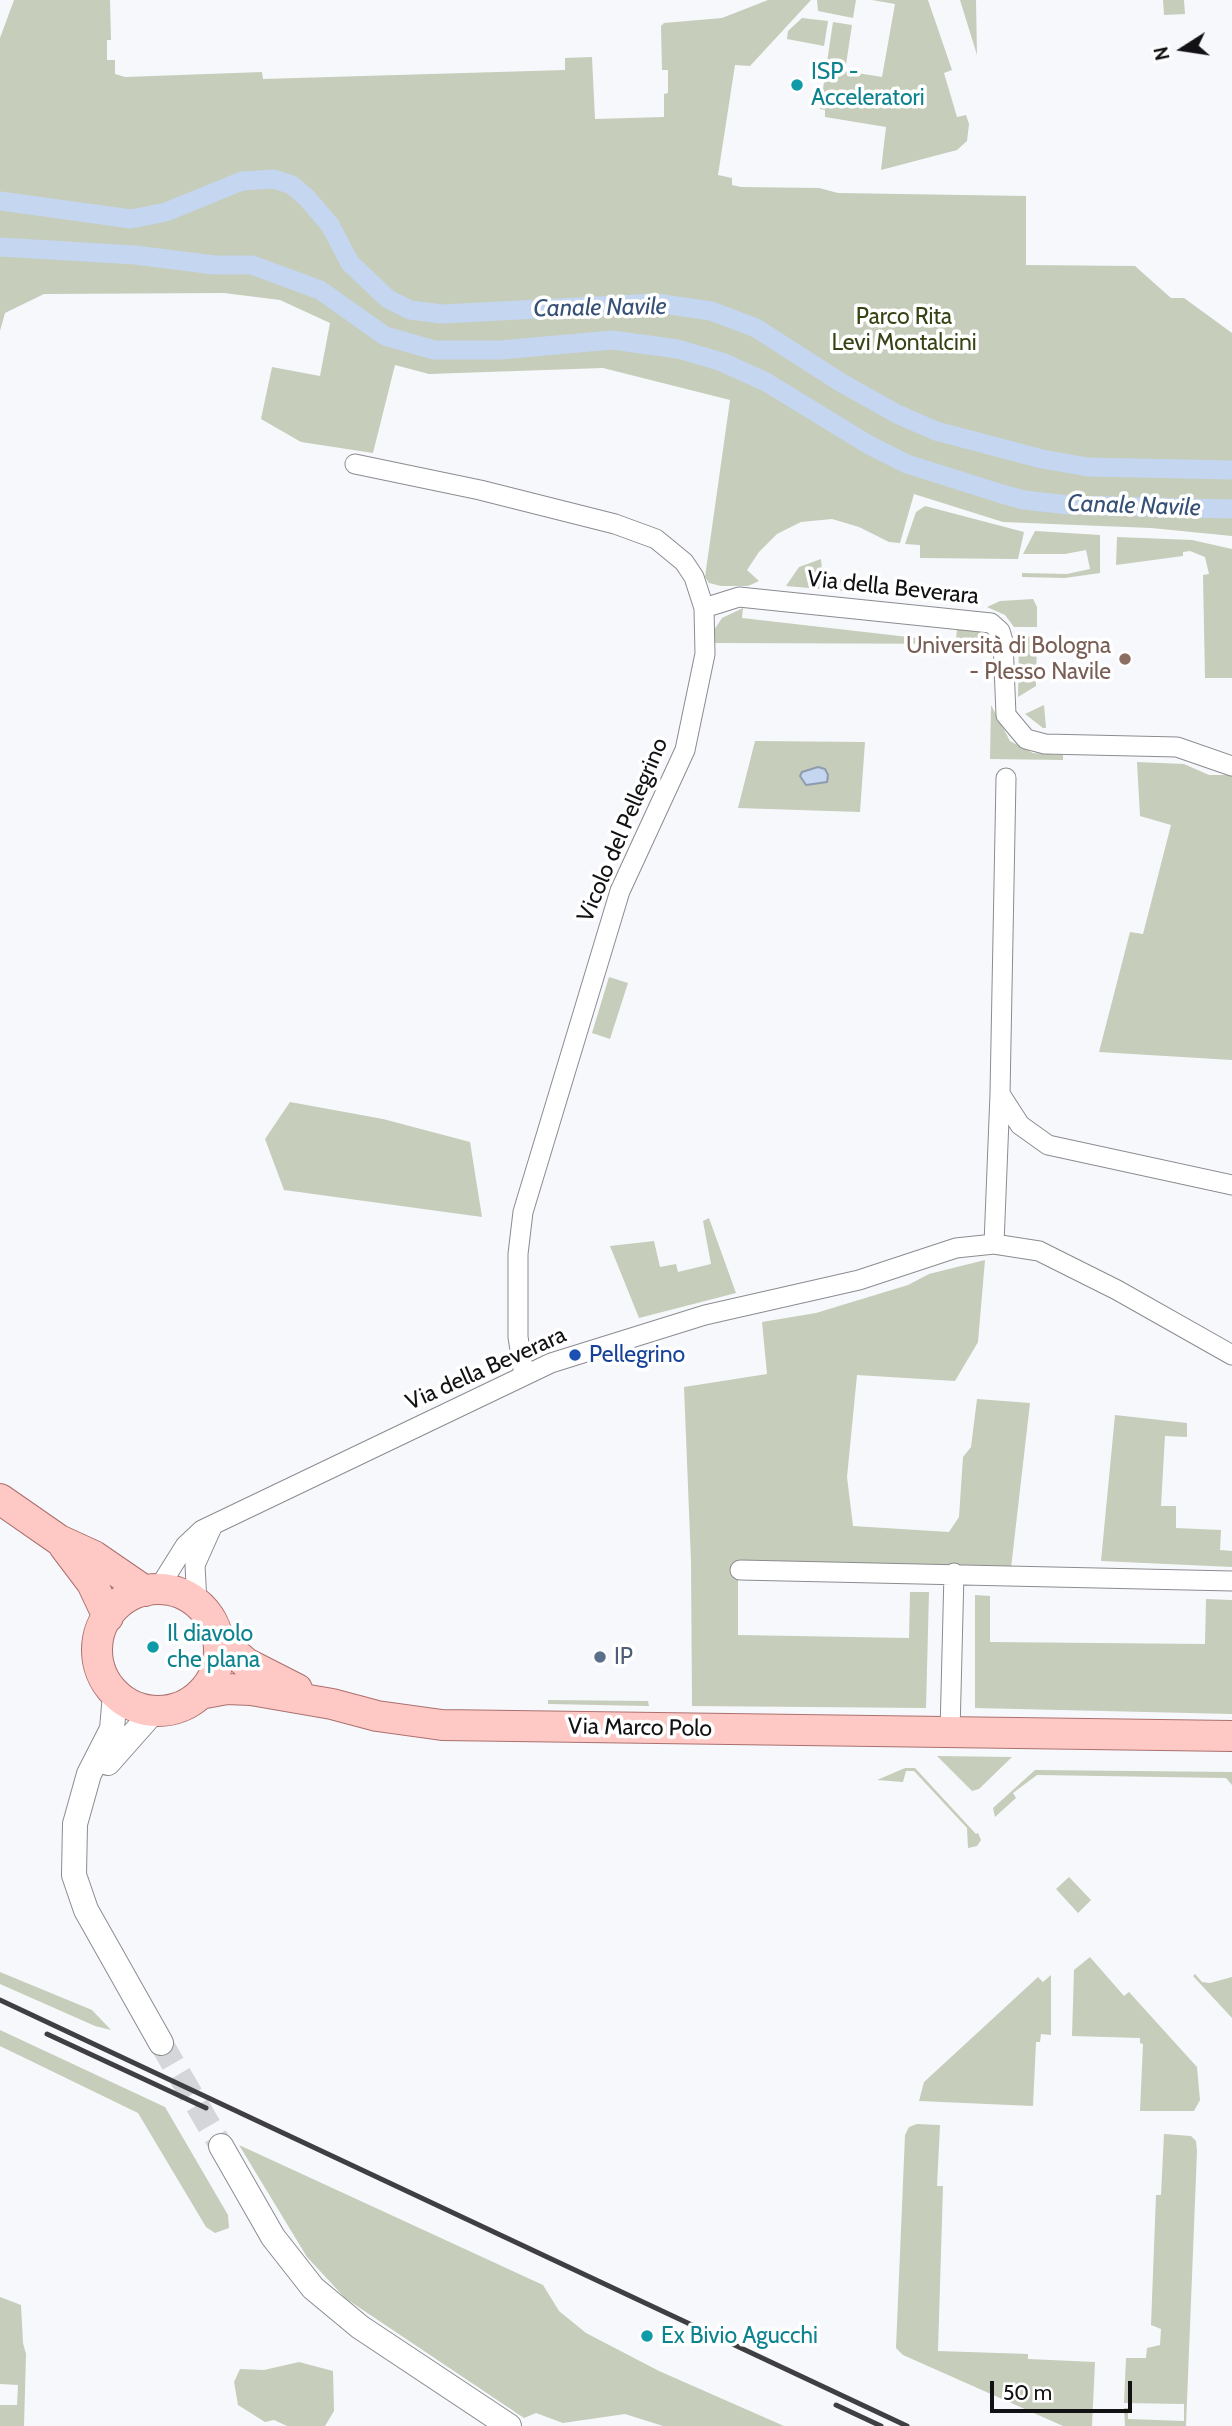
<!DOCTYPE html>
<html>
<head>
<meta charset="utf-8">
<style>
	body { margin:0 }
	#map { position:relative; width:1232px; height:2426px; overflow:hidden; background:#f7f8fc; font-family:Cabin,sans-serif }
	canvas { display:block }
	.north { position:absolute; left:1148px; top:14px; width:70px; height:70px; -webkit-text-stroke:5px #fff; paint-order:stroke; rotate:258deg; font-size:19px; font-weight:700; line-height:28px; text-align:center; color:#121214 }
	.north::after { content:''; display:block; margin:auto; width:24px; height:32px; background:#121214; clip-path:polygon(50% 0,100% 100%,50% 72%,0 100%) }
	.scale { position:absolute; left:990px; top:2381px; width:142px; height:32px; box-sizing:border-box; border:4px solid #121214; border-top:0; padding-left:9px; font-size:21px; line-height:24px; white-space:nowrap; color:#121214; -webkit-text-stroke:5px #fff; paint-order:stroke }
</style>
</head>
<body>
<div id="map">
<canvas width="1232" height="2426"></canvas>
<div class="north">N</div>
<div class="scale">50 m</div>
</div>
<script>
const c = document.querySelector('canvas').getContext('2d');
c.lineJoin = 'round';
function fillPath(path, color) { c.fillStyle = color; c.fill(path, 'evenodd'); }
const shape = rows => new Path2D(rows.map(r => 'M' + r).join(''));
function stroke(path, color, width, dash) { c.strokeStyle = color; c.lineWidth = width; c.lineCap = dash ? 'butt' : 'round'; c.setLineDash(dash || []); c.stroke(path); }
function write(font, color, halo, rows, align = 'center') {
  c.font = font + ' Cabin,sans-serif'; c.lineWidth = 7; c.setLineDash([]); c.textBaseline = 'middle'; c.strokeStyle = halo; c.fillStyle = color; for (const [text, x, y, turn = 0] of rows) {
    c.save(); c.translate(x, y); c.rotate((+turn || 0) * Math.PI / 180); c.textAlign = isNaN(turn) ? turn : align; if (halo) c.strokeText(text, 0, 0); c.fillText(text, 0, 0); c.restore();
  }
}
fillPath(shape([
	[14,0,110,0,111,40,107,40,107,60,115,60,115,74,125,77,262,72,263,79,565,70,565,58,592,57,595,119,664,117,664,94,668,93,668,70,662,70,661,26,664,23,722,18,768,0,811,0,750,66,735,65,718,175,732,178,732,185,741,187,819,188,838,193,1026,196,1026,265,1135,266,1171,298,1184,298,1232,333,1232,536,1151,528,1003,522,914,494,900,543,889,542,859,527,832,519,801,522,777,534,759,552,747,570,759,581,748,586,721,586,709,583,705,577,730,400,603,368,429,374,395,365,373,453,301,442,261,419,272,367,320,376,330,323,280,300,224,293,44,294,5,313,0,331,0,38],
	[817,0,856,0,853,18,818,11],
	[872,0,928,0,952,70,944,73,957,117,966,115,969,124,967,141,957,150,881,170,886,127,825,117,825,110,820,109,833,22,852,25,845,71,882,77,895,4],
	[960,0,976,0,977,55],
	[1163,0,1184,0,1185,14,1164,15],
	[802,18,828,21,824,46,787,39,788,31],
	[925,506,1024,532,1018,559,920,558,920,545,905,544,916,512],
	[1035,531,1100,535,1100,573,1065,578,1022,577,1022,573,1067,574,1090,569,1086,550,1065,554,1023,554],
	[1117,537,1192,540,1232,549,1232,678,1205,678,1203,575,1209,574,1205,557,1190,551,1183,552,1183,556,1116,565],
	[821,559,822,572,840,579,855,592,786,586,799,567],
	[1033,599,1037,607,1037,627,1014,627,1005,615,987,607,1000,601],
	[743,608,742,618,952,642,956,639,957,629,980,631,989,636,992,644,711,643,714,630,722,618],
	[1037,636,1036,686,1018,697,1019,637],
	[991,705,1010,741,1033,753,1063,755,1063,760,990,759],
	[1044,705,1046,728,1043,728,1025,714],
	[755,741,865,742,860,812,738,808],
	[1137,762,1184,764,1209,775,1232,775,1232,1060,1099,1052,1130,932,1143,934,1171,825,1140,816],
	[609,977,628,983,610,1039,592,1033],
	[290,1102,383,1119,470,1142,482,1217,284,1190,265,1139],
	[709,1218,736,1293,639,1318,610,1246,654,1241,660,1267,676,1264,678,1272,711,1264,703,1221],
	[985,1260,978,1342,955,1381,857,1375,847,1477,853,1526,949,1532,959,1517,963,1457,971,1447,977,1399,1030,1403,1011,1568,738,1562,738,1635,909,1638,910,1592,929,1592,926,1708,692,1706,691,1561,684,1387,767,1374,762,1322,816,1313,908,1285,929,1274],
	[1115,1415,1187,1423,1187,1437,1165,1436,1161,1506,1176,1506,1176,1528,1221,1530,1220,1550,1232,1551,1232,1567,1101,1561],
	[975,1595,990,1596,990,1642,1205,1644,1206,1599,1232,1600,1232,1714,975,1708],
	[548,1700,648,1701,649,1706,548,1704],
	[937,1756,1012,1757,979,1789,972,1791],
	[905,1768,915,1768,976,1834,978,1833,981,1840,977,1846,968,1848,967,1828,914,1771,906,1771,903,1782,877,1780],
	[1035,1770,1232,1772,1232,1785,1226,1778,1037,1775,1013,1793,1016,1798,995,1817,993,1808],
	[1069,1877,1091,1900,1078,1913,1056,1889],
	[1090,1957,1124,1996,1129,1992,1197,2067,1200,2100,1194,2111,1140,2111,1143,2044,1140,2043,1140,2038,1072,2036,1074,1970],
	[0,1972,92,2010,111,2030,95,2026,0,1984],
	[1195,1974,1202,1982,1210,1983,1232,1977,1232,2018,1193,1976],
	[1051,1975,1051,2035,1041,2034,1040,2042,1036,2042,1033,2106,919,2101,924,2082,1038,1977,1043,1982],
	[0,2030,165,2107,228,2215,229,2228,215,2233,206,2227,138,2113,0,2046],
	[917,2124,940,2125,937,2186,943,2186,938,2351,1028,2354,1028,2359,1095,2362,1092,2426,1063,2426,903,2355,896,2348,905,2135,909,2127],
	[1164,2134,1191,2136,1196,2141,1197,2151,1186,2426,1125,2426,1124,2408,1128,2408,1128,2419,1184,2421,1184,2404,1124,2403,1126,2358,1146,2358,1147,2348,1160,2345,1161,2329,1151,2325,1156,2195,1161,2195],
	[239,2145,543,2285,559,2311,586,2333,659,2371,784,2426,663,2426,625,2414,563,2423,536,2413,524,2418,345,2298,307,2257],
	[0,2297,21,2305,23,2343,26,2354,24,2426,0,2426,0,2405,17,2405,18,2385,0,2384],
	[299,2362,333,2371,334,2411,325,2426,287,2426,274,2420,265,2422,238,2405,234,2382,240,2369,264,2370]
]), '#c6cdba');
const water = shape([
	[818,767,825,769,828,775,827,782,806,785,800,776,802,772,818,767]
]);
fillPath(water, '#c5d6f0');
stroke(water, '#8f9bae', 2);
stroke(shape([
	[0,201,131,219,166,212,242,181,274,179,292,185,307,198,330,225,350,263,388,299,410,310,442,314,656,303,711,311,756,328,840,382,897,414,936,431,1042,459,1088,467,1232,470],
	[0,247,135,255,214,265,252,265,320,290,385,336,434,350,500,350,612,340,678,349,722,362,766,382,869,445,907,464,1002,494,1024,500,1069,505,1232,509]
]), '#c5d6f0', 19);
stroke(shape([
	[161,2043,221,2146]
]), '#d5d6d9', 24, [24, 12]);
const minor = shape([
	[355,464,480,490,615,524,656,539,684,562,694,577,704,608,705,654,685,750,620,891,523,1212,518,1254,518,1337,524,1375],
	[704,608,739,597,991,623,1000,631,1003,641,1006,715,1026,739,1045,744,1177,747,1232,766],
	[1006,778,1000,1094,1020,1125,1048,1145,1232,1185],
	[994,1244,1000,1094],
	[740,1570,1232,1581],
	[158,1589,185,1546,202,1530,551,1363,705,1315,859,1280,956,1248,994,1244,1039,1251,1117,1290,1232,1355],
	[197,1603,195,1565,212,1527],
	[950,1732,954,1573]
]);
const tertiary = shape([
	[115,1694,112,1729,89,1774,75,1824,74,1875,86,1910,161,2043],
	[108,1763,154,1711],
	[221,2146,273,2237,313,2288,360,2327,509,2426]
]);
const primary = shape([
	[0,1499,59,1540,94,1556,145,1591],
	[64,1546,92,1583,108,1617],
	'97 1650a61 61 0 1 1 122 0a61 61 0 1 1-122 0Z',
	[219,1640,246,1663,297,1689],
	[200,1694,227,1689,251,1690,332,1704,377,1716,442,1725,1232,1736]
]);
stroke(minor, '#8b8c90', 21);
stroke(tertiary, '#8b8c90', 26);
stroke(primary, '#ab706e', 32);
stroke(minor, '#fff', 19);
stroke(tertiary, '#fff', 24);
stroke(primary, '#fec8c5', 30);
stroke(shape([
	[0,2000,907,2426],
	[47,2034,206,2108],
	[836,2405,881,2426]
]), '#3f3f41', 5);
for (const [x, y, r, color] of [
	[797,85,7,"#0f9aa8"],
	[1125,659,7,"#8d6e63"],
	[575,1355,7,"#1a4fb4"],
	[153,1647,7,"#0f9aa8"],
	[600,1657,7,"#5c6f8a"],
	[647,2336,7,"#0f9aa8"]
]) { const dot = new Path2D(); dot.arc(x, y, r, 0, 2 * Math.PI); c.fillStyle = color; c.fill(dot); stroke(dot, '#fff', 2.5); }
write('23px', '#0d838f', '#fff', [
	["ISP -",811,72],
	["Acceleratori",811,98],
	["Il diavolo",167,1634],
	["che plana",167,1660],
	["Ex Bivio Agucchi",661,2336]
], 'left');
write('23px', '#364314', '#fff', [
	["Parco Rita",904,317],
	["Levi Montalcini",904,343]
]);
write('23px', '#121214', '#fff', [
	["Via della Beverara",893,588,6],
	["Vicolo del Pellegrino",623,830,-67],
	["Via della Beverara",486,1369,-24],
	["Via Marco Polo",640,1728,1]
]);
write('23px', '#785e54', '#fff', [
	["Università di Bologna",1111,646],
	["- Plesso Navile",1111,672]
], 'right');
write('23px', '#164399', '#fff', [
	["Pellegrino",589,1355]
], 'left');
write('23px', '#4e5e75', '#fff', [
	["IP",614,1657]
], 'left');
write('italic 24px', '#375076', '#fff', [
	["Canale Navile",600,308,-1],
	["Canale Navile",1134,506,2]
]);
</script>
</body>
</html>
